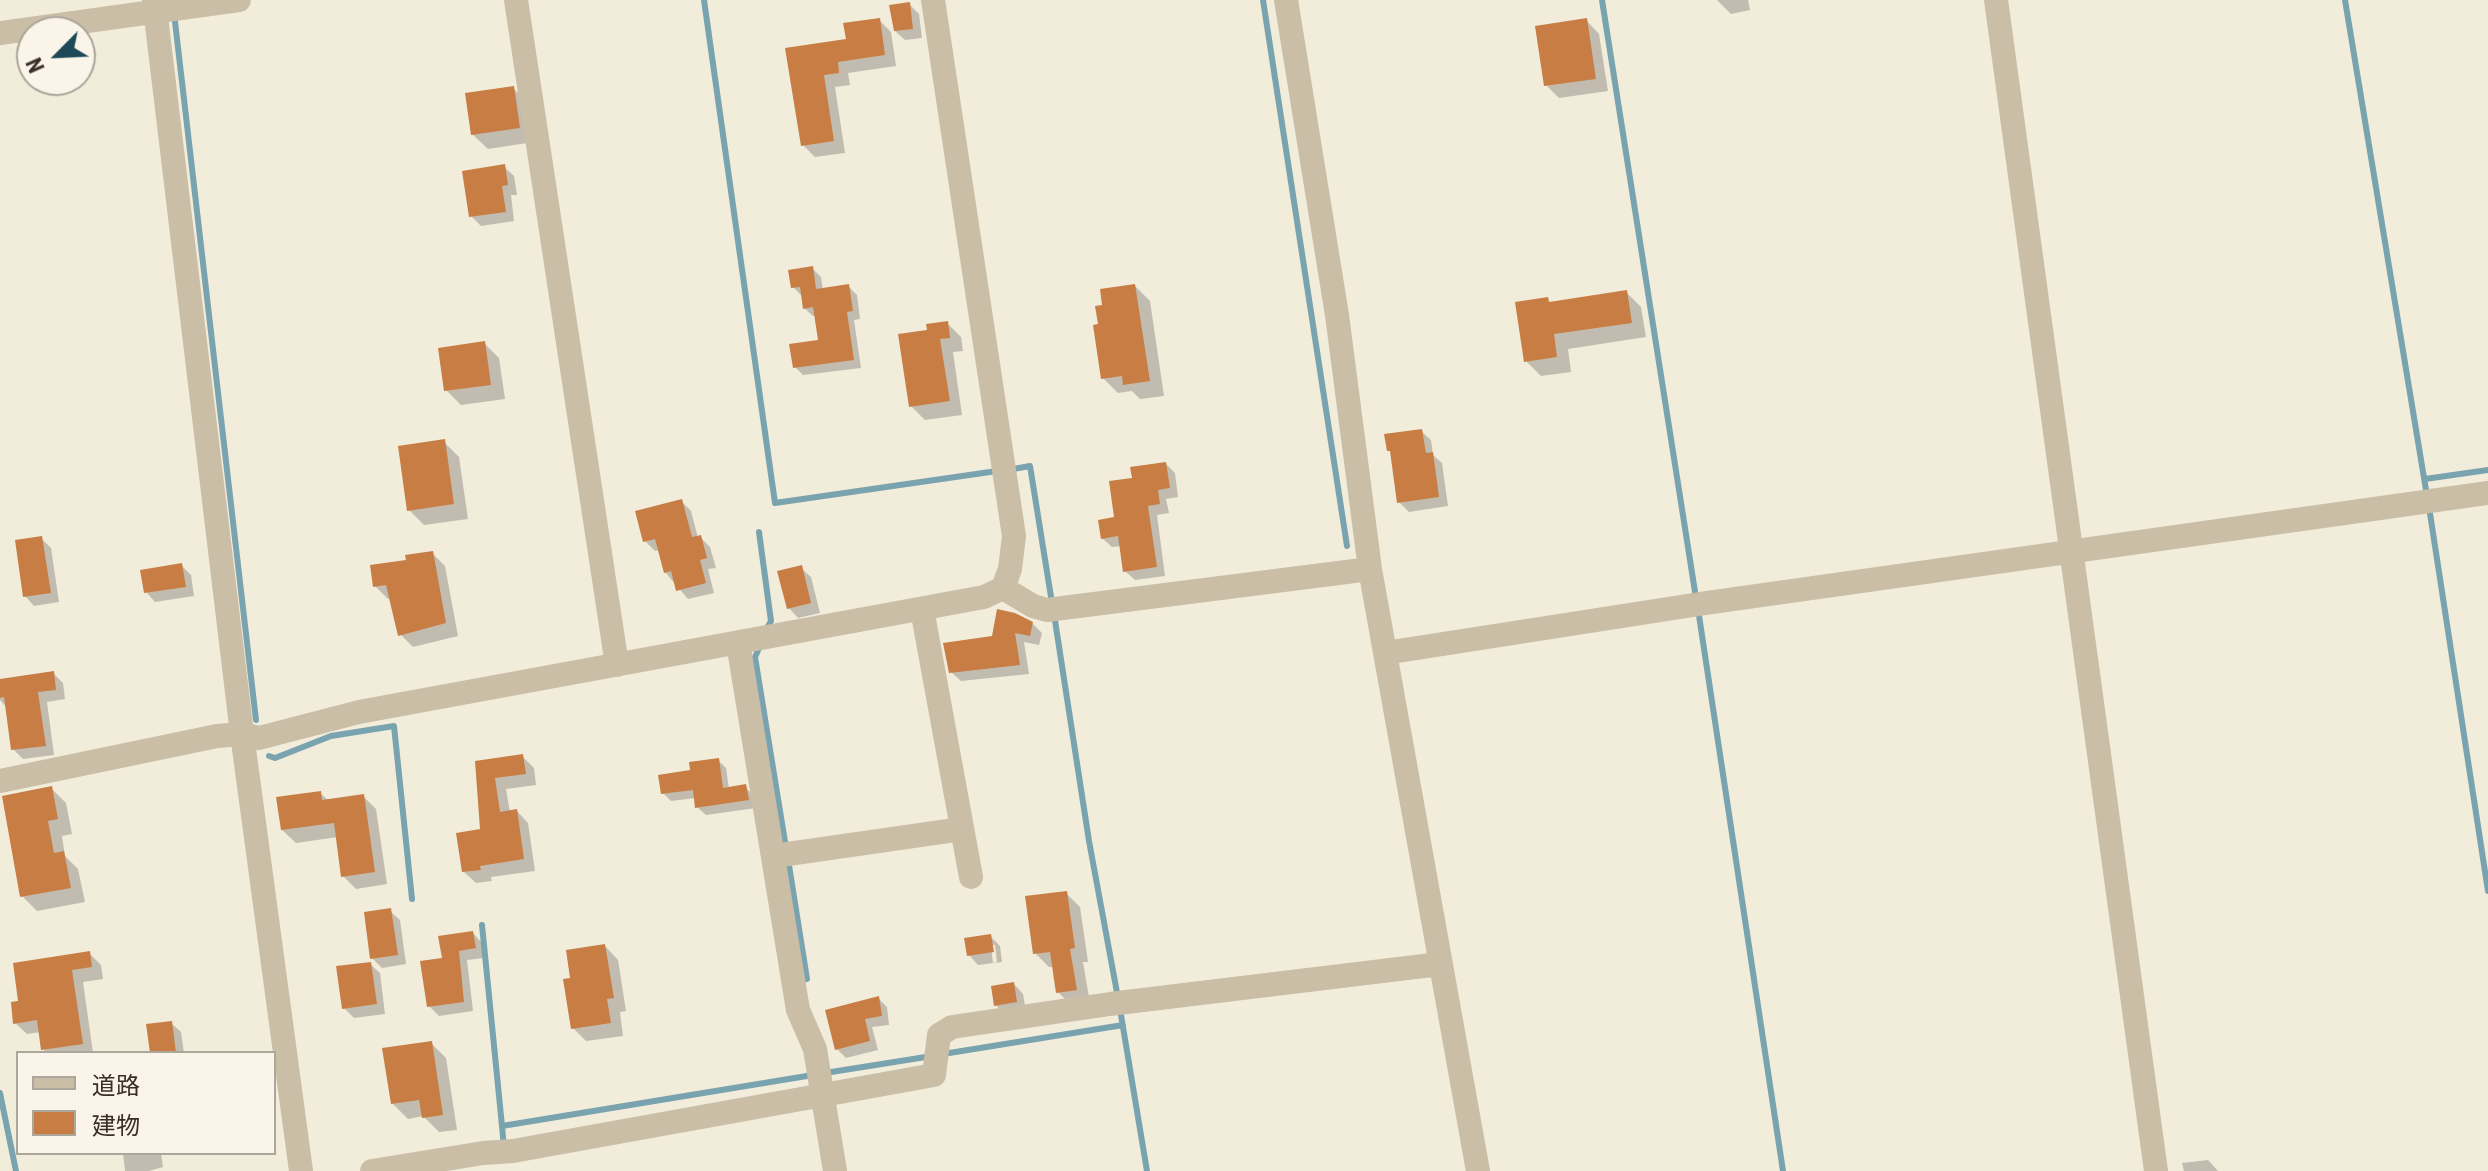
<!DOCTYPE html>
<html>
<head>
<meta charset="utf-8">
<style>
	body { margin:0 }
	#map { position:relative; width:2488px; height:1171px; overflow:hidden; background:#f2ecdb; font-family:"Roboto Condensed","Noto Sans JP",sans-serif }
	canvas { display:block }
	.legend { position:absolute; left:16px; top:1051px; width:260px; height:104px; box-sizing:border-box; background:#faf5e8; border:2px solid #aca69b; margin:0; padding:10px 14px; list-style:none; font-size:24px; color:#372f28 }
	.legend li { display:flex; align-items:center; gap:16px; height:40px }
	.legend b { width:40px; border:2px solid #aca69b }
	.north { position:absolute; left:16px; top:16px; width:80px; height:80px; box-sizing:border-box; background:#faf5e8; border:2px solid #aca69b; border-radius:50%; rotate:246deg; font-size:22px; font-weight:700; line-height:32px; text-align:center; color:#372f28 }
	.north::after { content:''; display:block; margin:auto; width:28px; height:36px; background:#1d4959; clip-path:polygon(50% 0,100% 100%,50% 72%,0 100%) }
</style>
</head>
<body>
<div id="map">
<canvas width="2488" height="1171"></canvas>
<ul class="legend">
<li><b style="height:10px;background:#cabea7"></b>道路</li>
<li><b style="height:22px;background:#c77d44"></b>建物</li>
</ul>
<div class="north">N</div>
</div>
<script>
const c = document.querySelector('canvas').getContext('2d');
c.lineJoin = 'round';
function fillPath(path, color) { c.fillStyle = color; c.fill(path, 'evenodd'); }
const shape = rows => new Path2D(rows.map(r => 'M' + r).join(''));
function stroke(path, color, width, dash) { c.strokeStyle = color; c.lineWidth = width; c.lineCap = dash ? 'butt' : 'round'; c.setLineDash(dash || []); c.stroke(path); }
fillPath(shape([
	[1717,0,1748,0,1750,10,1731,14],
	[909,4,919,14,922,38,905,40,895,31],
	[879,20,891,32,896,66,848,73,850,85,835,87,845,153,815,157,803,145,787,50,848,41],
	[1586,20,1599,34,1608,91,1559,98,1546,85],
	[513,88,528,103,534,142,488,149,472,134],
	[504,167,514,176,517,195,511,195,514,221,481,226,471,216],
	[812,268,821,277,823,290,848,286,857,295,860,319,854,320,861,368,803,375,795,367,820,342,816,316,813,316,804,308,802,296,793,287],
	[1135,286,1150,301,1164,396,1140,399,1132,391,1118,393,1103,378,1100,325],
	[1626,292,1641,307,1646,337,1568,349,1571,372,1541,376,1526,361,1547,299,1551,303],
	[947,323,961,337,963,351,953,352,962,415,925,420,911,406,929,332],
	[484,343,499,358,505,399,461,405,446,390],
	[1421,431,1431,440,1433,455,1442,463,1448,506,1409,512,1399,502,1393,454,1389,450],
	[444,442,459,457,468,519,424,525,409,510],
	[1166,464,1175,473,1178,497,1166,499,1169,513,1157,515,1165,576,1135,580,1125,571,1122,546,1112,547,1102,538,1116,519,1134,479],
	[681,501,691,511,698,538,700,537,710,547,716,568,708,569,714,593,688,599,665,572,660,550,655,551,645,541],
	[42,539,51,548,59,602,34,606,25,596],
	[432,553,445,566,458,636,413,647,400,634,391,598,388,599,375,586,408,562],
	[182,566,191,575,194,596,155,602,146,592],
	[801,568,811,577,820,613,798,618,789,608],
	[1032,623,1042,633,1039,645,1024,642,1029,674,961,681,951,672,994,637],
	[53,673,63,683,65,699,47,702,54,755,23,759,13,749,7,708,0,700,0,681],
	[522,756,534,768,536,785,506,789,510,812,517,811,528,823,535,871,491,877,492,881,476,883,464,872,482,831,477,763],
	[718,760,726,768,729,789,745,787,753,795,756,808,706,815,697,807,696,798,671,801,663,793,692,772],
	[51,788,66,803,72,834,62,836,65,856,78,869,85,902,37,911,22,896],
	[320,793,329,801,363,796,376,809,387,884,356,889,343,876,338,837,296,843,282,830],
	[1066,893,1080,907,1088,962,1083,962,1090,1003,1072,1006,1058,992,1054,967,1049,967,1035,953],
	[390,911,400,920,406,964,382,968,372,958],
	[473,933,482,943,484,958,467,960,473,1011,439,1016,429,1006,444,959],
	[990,936,1000,946,1002,962,978,965,969,955],
	[991,945,995,945,997,962,993,963],
	[605,946,618,960,626,1011,620,1012,623,1036,586,1041,573,1028,573,979],
	[89,953,101,965,103,979,83,982,93,1053,47,1053,43,1049,41,1032,27,1034,15,1023,21,1003],
	[370,964,380,973,385,1014,354,1018,344,1008],
	[1014,984,1023,994,1026,1012,1005,1015,996,1005],
	[878,998,887,1007,889,1025,872,1027,878,1050,846,1058,837,1049],
	[171,1023,181,1032,184,1053,152,1053],
	[431,1043,446,1058,457,1130,439,1132,423,1116,408,1119,393,1104],
	[123,1153,161,1153,163,1167,149,1171,125,1171],
	[2208,1160,2218,1171,2184,1171,2182,1163]
]), '#0003');
stroke(shape([
	[704,0,775,503,997,471],
	[1263,0,1347,546],
	[1602,0,1696,598],
	[2345,0,2427,496],
	[174,13,256,720],
	[1008,470,1030,466,1052,603],
	[2425,479,2488,470],
	[2429,507,2488,891],
	[759,532,771,621,767,628],
	[1698,609,1783,1171],
	[1054,614,1089,841,1118,998],
	[760,646,755,657,786,848],
	[269,756,275,758,331,736,394,726,412,899],
	[788,859,807,979,800,980],
	[482,925,502,1126],
	[1120,1009,1147,1171],
	[943,1054,1123,1025],
	[825,1073,932,1056],
	[0,1093,16,1171],
	[504,1148,502,1126,813,1075]
]), '#7aa3b0', 6);
fillPath(shape([
	[910,2,913,29,894,31,889,5],
	[880,18,885,55,838,62,839,73,824,75,834,141,801,146,785,48,846,39,843,23],
	[1587,18,1596,79,1544,86,1535,26],
	[514,86,520,128,471,135,465,93],
	[505,164,508,185,502,186,506,212,469,217,462,171],
	[813,266,816,289,849,284,853,311,847,312,854,360,793,368,789,344,818,340,813,307,803,309,800,287,791,288,788,270],
	[1135,284,1150,381,1123,385,1122,376,1101,379,1093,325,1098,324,1095,306,1102,305,1100,289],
	[1627,290,1632,323,1554,334,1557,357,1524,362,1515,302,1548,297,1549,302],
	[948,321,950,338,940,339,950,401,909,407,898,334,927,330,926,324],
	[485,341,491,385,444,391,438,348],
	[1422,429,1426,453,1433,452,1439,497,1397,503,1390,451,1387,451,1384,434],
	[445,439,454,504,407,511,398,446],
	[1166,462,1170,488,1158,490,1160,504,1148,506,1157,567,1123,572,1118,536,1101,539,1098,520,1114,517,1109,481,1132,478,1130,467],
	[682,499,692,537,701,535,707,558,700,560,706,583,676,591,671,571,664,573,655,539,643,542,635,511],
	[42,536,51,593,23,597,15,540],
	[433,551,446,623,398,636,386,585,373,587,370,565,406,560,405,555],
	[182,563,186,587,144,593,140,570],
	[802,565,811,603,787,609,777,571],
	[997,609,1015,613,1033,622,1030,636,1015,633,1020,665,949,673,943,643,992,636],
	[54,671,56,690,38,692,46,746,11,750,4,697,0,698,0,679],
	[523,754,526,774,495,778,500,812,517,809,524,859,480,866,481,870,462,872,456,833,480,829,475,761],
	[719,758,723,788,746,784,749,800,695,808,693,790,661,794,658,775,690,770,689,762],
	[52,786,58,819,48,821,54,853,64,851,71,888,20,897,2,796],
	[321,791,322,800,364,794,375,872,341,877,334,823,281,830,276,797],
	[1067,891,1075,948,1070,949,1077,990,1056,993,1050,952,1033,954,1025,896],
	[391,908,398,955,370,959,364,912],
	[473,931,476,948,459,951,464,1002,427,1007,420,961,442,958,438,936],
	[991,934,994,952,967,956,964,938],
	[605,944,614,998,607,999,611,1023,571,1029,563,979,570,978,566,950],
	[90,951,92,967,72,970,83,1044,41,1050,37,1020,13,1024,11,1002,18,1001,13,963],
	[371,962,377,1004,342,1009,336,966],
	[1014,982,1017,1002,994,1006,991,986],
	[879,996,882,1016,865,1019,870,1041,835,1050,825,1010],
	[172,1021,176,1053,150,1053,146,1024],
	[432,1041,443,1115,422,1118,419,1100,391,1104,382,1048]
]), '#c77d44');
stroke(shape([
	[154,0,242,734,301,1171],
	[516,0,617,665],
	[1286,0,1337,315,1370,569,1478,1171],
	[1996,0,2156,1171],
	[0,33,239,0],
	[1003,588,1033,606,1047,610,1370,569],
	[922,609,971,877],
	[738,643,798,1010,815,1049,835,1171],
	[1385,653,1706,603,2488,493],
	[0,781,217,736,242,734,259,738,359,712,984,597,1003,588,1010,569,1014,536,933,0],
	[774,856,962,829],
	[372,1171,483,1153,513,1151,934,1075,939,1035,952,1027,1110,1004,1440,964]
]), '#cabea7', 24);
</script>
</body>
</html>
